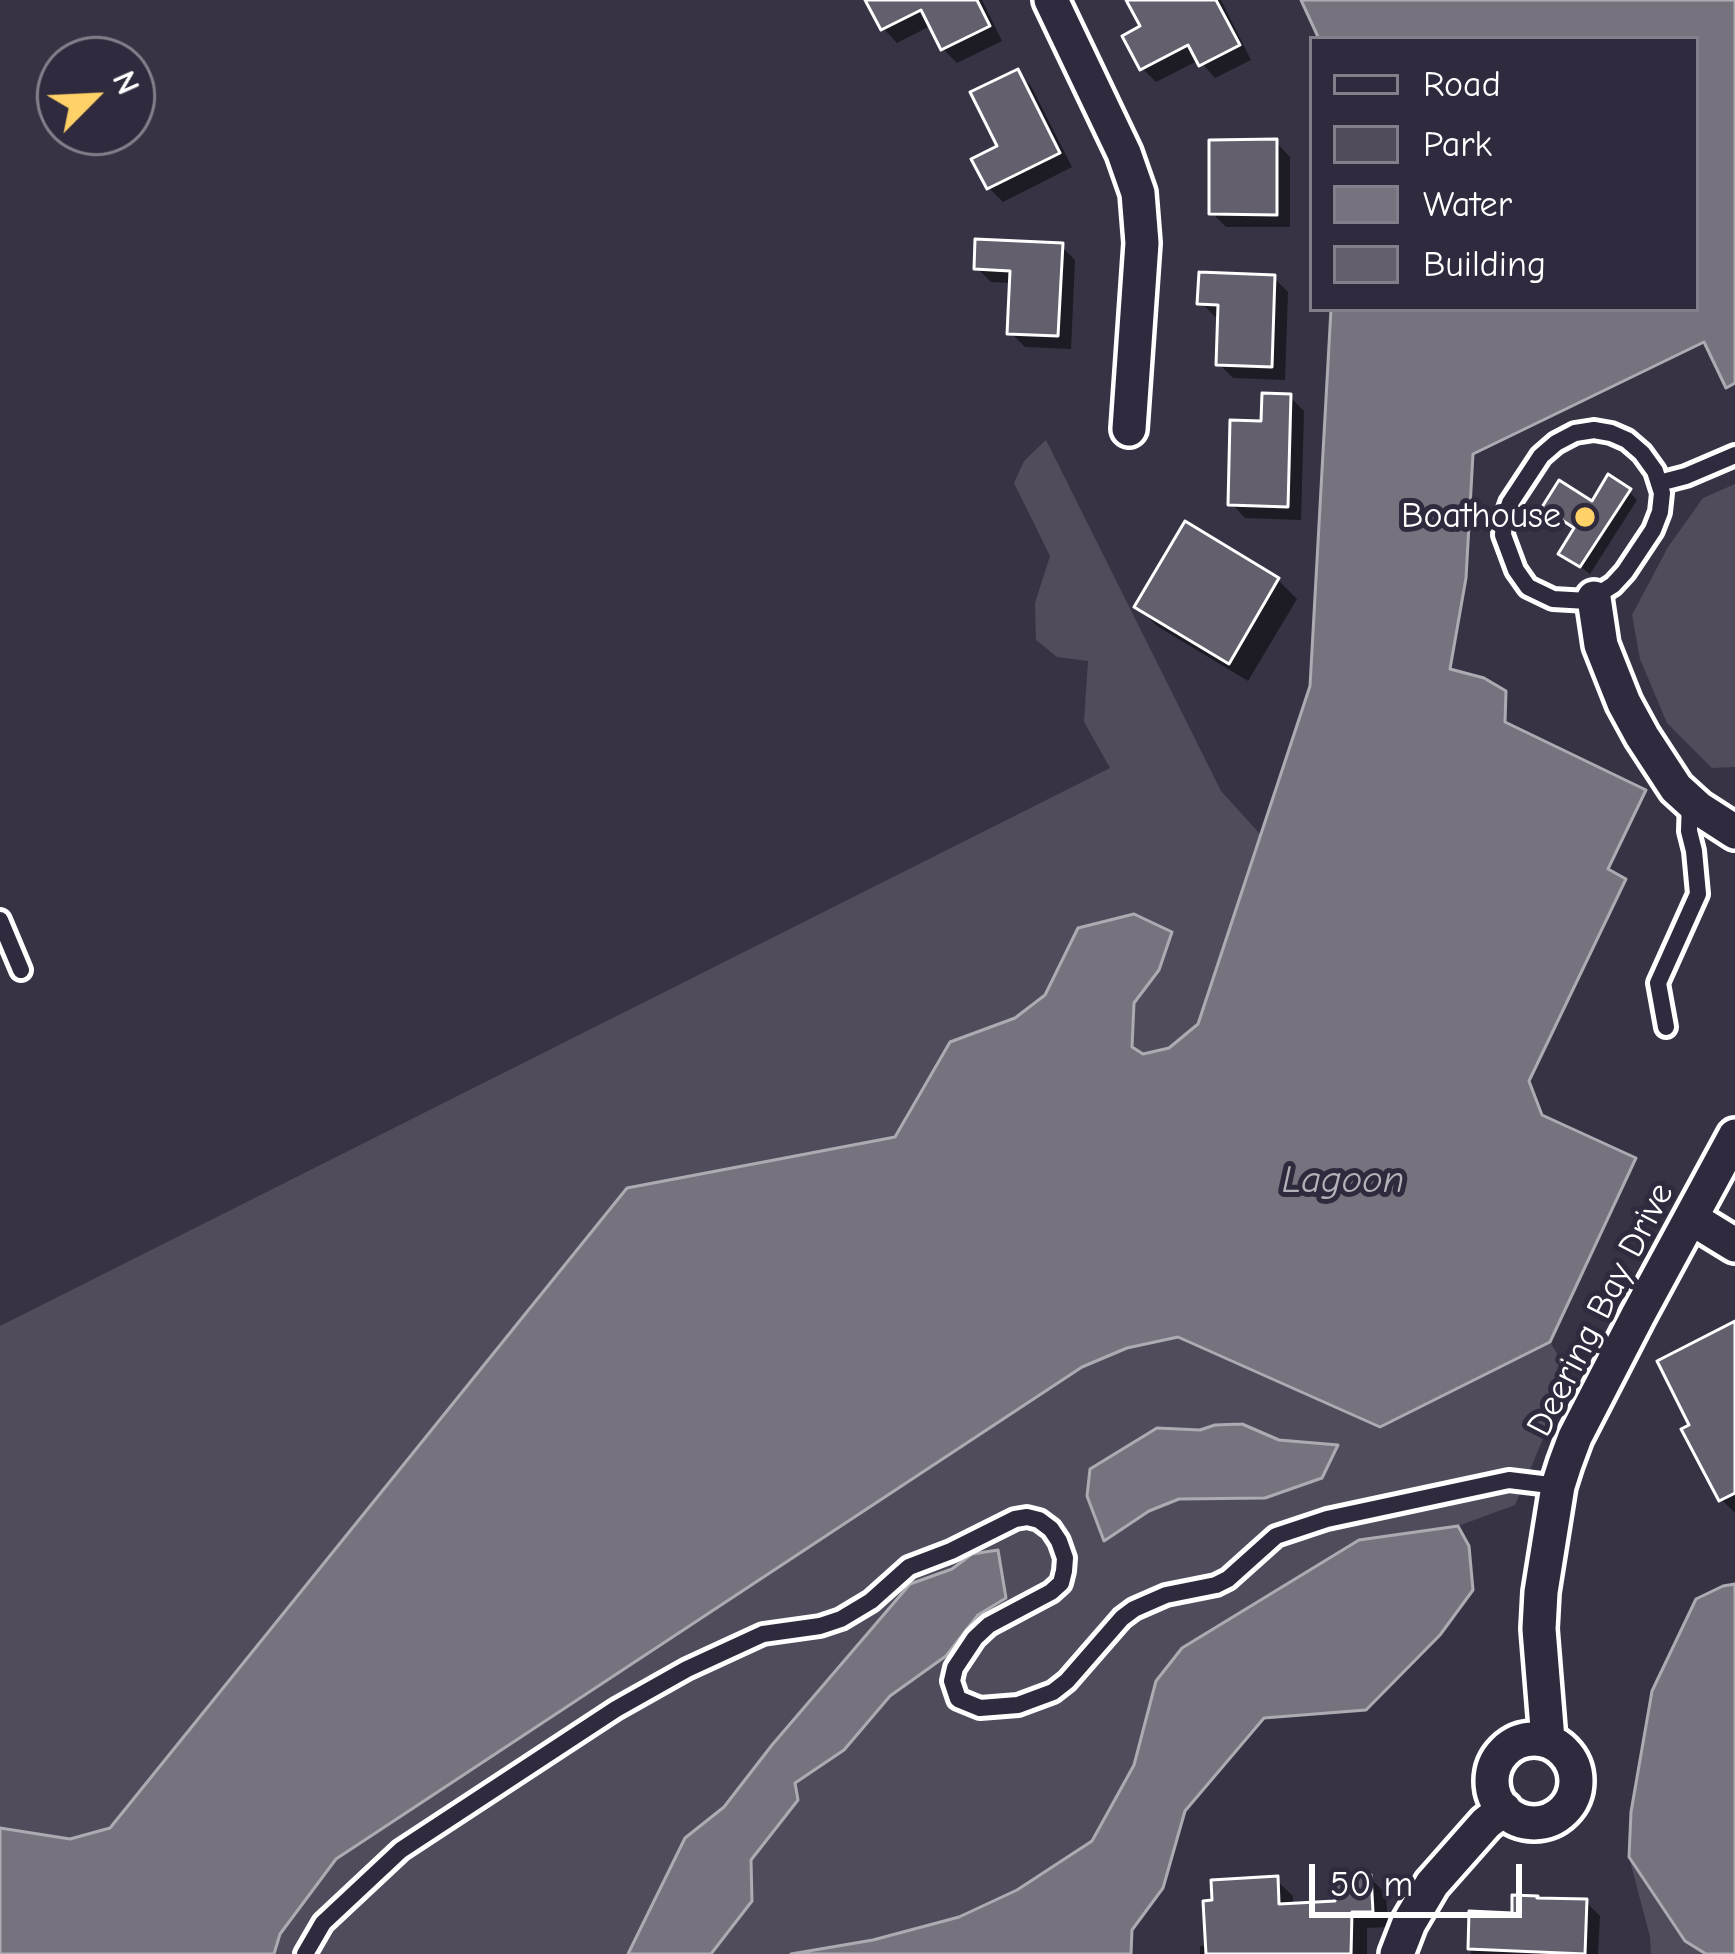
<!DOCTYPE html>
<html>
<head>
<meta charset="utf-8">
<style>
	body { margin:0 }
	#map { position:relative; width:1735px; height:1954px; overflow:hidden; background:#373345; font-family:"Comic Neue",sans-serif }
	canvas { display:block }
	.legend { position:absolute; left:1309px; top:36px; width:390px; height:276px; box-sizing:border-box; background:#2f2a3d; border:3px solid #827f8b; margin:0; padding:15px 21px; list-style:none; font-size:36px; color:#fff }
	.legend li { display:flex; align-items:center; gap:24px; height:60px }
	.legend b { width:60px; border:3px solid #827f8b }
	.north { position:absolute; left:36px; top:36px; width:120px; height:120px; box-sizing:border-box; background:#2f2a3d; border:3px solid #827f8b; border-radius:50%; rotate:66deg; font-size:33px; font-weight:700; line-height:48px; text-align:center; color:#fff }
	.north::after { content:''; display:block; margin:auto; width:42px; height:54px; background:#ffd166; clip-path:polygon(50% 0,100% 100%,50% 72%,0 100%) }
	.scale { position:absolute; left:1309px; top:1864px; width:213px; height:54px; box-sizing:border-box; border:6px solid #fff; border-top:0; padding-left:15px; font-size:36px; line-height:42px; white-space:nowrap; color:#fff; -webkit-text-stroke:9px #2f2a3d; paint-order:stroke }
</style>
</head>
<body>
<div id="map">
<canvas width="1735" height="1954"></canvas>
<ul class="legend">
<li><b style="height:15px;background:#2f2a3d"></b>Road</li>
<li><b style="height:33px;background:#514c5c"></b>Park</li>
<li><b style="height:33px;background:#76737f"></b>Water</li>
<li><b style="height:33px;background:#635f6d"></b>Building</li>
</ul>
<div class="north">N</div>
<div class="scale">50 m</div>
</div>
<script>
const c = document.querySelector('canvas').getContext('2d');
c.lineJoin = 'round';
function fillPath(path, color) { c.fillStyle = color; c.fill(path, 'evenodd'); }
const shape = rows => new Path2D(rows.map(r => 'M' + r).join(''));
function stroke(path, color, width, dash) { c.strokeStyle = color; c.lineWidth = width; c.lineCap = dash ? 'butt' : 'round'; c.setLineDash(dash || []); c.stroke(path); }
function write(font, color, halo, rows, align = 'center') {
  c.font = font + ' "Comic Neue",sans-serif'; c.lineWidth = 10; c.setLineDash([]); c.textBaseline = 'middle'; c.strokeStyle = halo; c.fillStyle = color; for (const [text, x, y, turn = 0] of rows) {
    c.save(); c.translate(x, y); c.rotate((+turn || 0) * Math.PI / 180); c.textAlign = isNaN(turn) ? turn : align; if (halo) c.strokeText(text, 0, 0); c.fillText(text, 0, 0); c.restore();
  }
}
fillPath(shape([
	[1046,440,1221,791,1261,835,1198,1024,1169,1048,1143,1054,1132,1047,1134,1003,1159,970,1078,928,1045,995,1015,1018,950,1042,895,1137,627,1188,110,1828,70,1839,0,1828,0,1326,1110,768,1084,722,1088,661,1057,657,1036,640,1035,603,1050,556,1014,483,1024,461],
	[1735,484,1735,767,1712,768,1667,723,1640,659,1632,615,1668,547,1703,498],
	[1178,1337,1380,1427,1550,1342,1570,1375,1515,1505,1458,1526,1359,1540,1182,1648,1156,1681,1134,1765,1092,1841,1017,1890,959,1917,873,1940,791,1954,274,1954,280,1934,336,1859,1082,1366,1127,1348],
	[1629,1857,1685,1941,1706,1954,1651,1954,1650,1937]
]), '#514c5c');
const water = shape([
	[1301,0,1735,0,1735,383,1726,388,1704,342,1473,454,1466,578,1450,669,1484,678,1506,691,1505,722,1646,790,1608,869,1626,879,1529,1081,1542,1115,1636,1158,1550,1342,1380,1427,1178,1337,1127,1348,1082,1367,336,1859,280,1934,274,1954,0,1954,0,1828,70,1839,110,1828,627,1188,895,1137,950,1042,1015,1018,1045,995,1078,928,1134,914,1172,932,1159,970,1134,1003,1132,1047,1143,1054,1169,1048,1198,1024,1310,686,1331,309,1696,309,1696,39,1319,39,1301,0],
	[1242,1424,1279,1440,1338,1445,1322,1478,1265,1498,1179,1499,1149,1511,1104,1541,1087,1496,1090,1469,1157,1428,1200,1430,1215,1425,1242,1424],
	[1458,1526,1469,1546,1473,1590,1440,1635,1366,1710,1264,1718,1185,1811,1163,1888,1132,1930,1131,1954,791,1954,873,1940,959,1917,1017,1890,1092,1841,1134,1765,1156,1681,1182,1648,1359,1540,1458,1526],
	[998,1550,1006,1598,978,1615,946,1656,890,1696,844,1750,795,1783,798,1800,751,1860,752,1901,711,1954,628,1954,685,1838,724,1807,772,1745,910,1584,952,1569,972,1554,998,1550],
	[1735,1584,1735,1954,1706,1954,1685,1941,1629,1857,1631,1812,1652,1691,1696,1599,1723,1586,1735,1584]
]);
fillPath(water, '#76737f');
stroke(water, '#adabb2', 3);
fillPath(shape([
	[869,0,982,0,1002,41,957,63,943,49,932,25,897,43,883,28],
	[1130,0,1221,0,1251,60,1215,78,1199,60,1156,82,1142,68,1144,28],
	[1017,72,1031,86,1072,167,1003,202,989,188],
	[1276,142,1290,157,1290,227,1226,227,1212,213],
	[1061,246,1075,260,1071,349,1025,347,1010,332,1013,283,991,282,977,268],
	[1274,278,1288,292,1285,380,1233,378,1219,364,1220,317,1215,317,1201,302],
	[1290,397,1304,411,1301,520,1245,518,1231,503],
	[1629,491,1637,500,1590,574,1562,553,1577,530,1546,507,1593,505],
	[1278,580,1297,599,1248,681,1157,626,1138,607],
	[1735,1324,1735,1513,1721,1499,1693,1426],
	[1370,1878,1386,1894,1388,1927,1367,1928,1367,1954,1200,1954,1200,1946,1208,1946,1276,1880,1293,1896,1293,1906,1338,1904],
	[1586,1902,1600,1916,1598,1954,1471,1954,1472,1914,1515,1916]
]), '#0007');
const building = shape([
	[865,0,977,0,990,26,941,50,921,10,881,30,865,0],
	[1126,0,1216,0,1240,45,1199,66,1188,45,1140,70,1122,36,1140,26,1126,0],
	[1018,69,1060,153,987,189,971,159,997,146,970,92,1018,69],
	[1277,139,1277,215,1209,214,1209,140,1277,139],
	[975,239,1063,243,1058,336,1007,334,1010,271,974,269,975,239],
	[1199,272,1275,275,1272,367,1216,365,1218,305,1197,304,1199,272],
	[1262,393,1291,394,1288,507,1228,505,1230,420,1261,421,1262,393],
	[1608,474,1631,489,1580,567,1558,554,1574,528,1542,507,1559,480,1592,501,1608,474],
	[1185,521,1279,578,1229,664,1134,607,1185,521],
	[1735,1321,1735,1493,1719,1501,1681,1429,1689,1425,1657,1361,1735,1321],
	[1371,1875,1373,1912,1352,1912,1351,1954,1206,1954,1203,1901,1212,1900,1211,1880,1278,1876,1279,1904,1335,1901,1334,1877,1371,1875],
	[1512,1895,1538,1896,1537,1898,1587,1899,1585,1954,1468,1949,1469,1911,1512,1913,1512,1895]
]);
fillPath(building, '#635f6d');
stroke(building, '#fff', 3);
const service = shape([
	[1594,430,1611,433,1627,440,1642,453,1655,471,1662,493,1660,512,1653,530,1625,572,1613,585,1588,601,1553,599,1528,587,1516,570,1503,535,1504,520,1510,503,1541,456,1556,443,1575,433,1594,430],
	[1659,483,1686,476,1735,455],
	[0,920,21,970],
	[1666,1027,1658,983,1698,894,1694,851,1689,831,1690,801],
	[305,1954,323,1923,401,1850,616,1709,687,1669,763,1634,820,1626,841,1619,871,1601,909,1567,951,1551,1015,1519,1027,1517,1039,1520,1051,1529,1059,1541,1065,1558,1064,1571,1061,1583,1051,1592,989,1625,975,1638,955,1668,952,1681,958,1699,980,1708,1018,1705,1053,1692,1067,1681,1122,1618,1134,1609,1166,1595,1216,1585,1228,1579,1276,1536,1327,1519,1509,1480,1558,1486]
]);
const minor = shape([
	[1051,0,1124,153,1138,193,1142,243,1129,429],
	[1594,598,1601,645,1624,703,1642,736,1676,788,1698,808,1735,832],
	[1691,1218,1735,1245],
	'1492 1781a42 42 0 1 1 84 0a42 42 0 1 1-84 0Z',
	[1548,1740,1539,1629,1541,1592,1558,1486,1565,1464,1575,1437,1638,1315,1735,1136],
	[1397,1954,1409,1923,1432,1884,1486,1823,1504,1809]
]);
stroke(service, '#fff', 26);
stroke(minor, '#fff', 42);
stroke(service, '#2f2a3d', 16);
stroke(minor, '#2f2a3d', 33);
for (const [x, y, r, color] of [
	[1585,517,12,"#ffd166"]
]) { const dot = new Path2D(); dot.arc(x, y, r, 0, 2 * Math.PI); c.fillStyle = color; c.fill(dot); stroke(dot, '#2f2a3d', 4.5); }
write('36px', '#fff', '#2f2a3d', [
	["Boathouse",1561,517]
], 'right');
write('36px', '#fff', '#2f2a3d', [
	["Deering Bay Drive",1601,1310,-63]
]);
write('italic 39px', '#b4b2b9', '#2f2a3d', [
	["Lagoon",1343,1181]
]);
</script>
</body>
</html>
